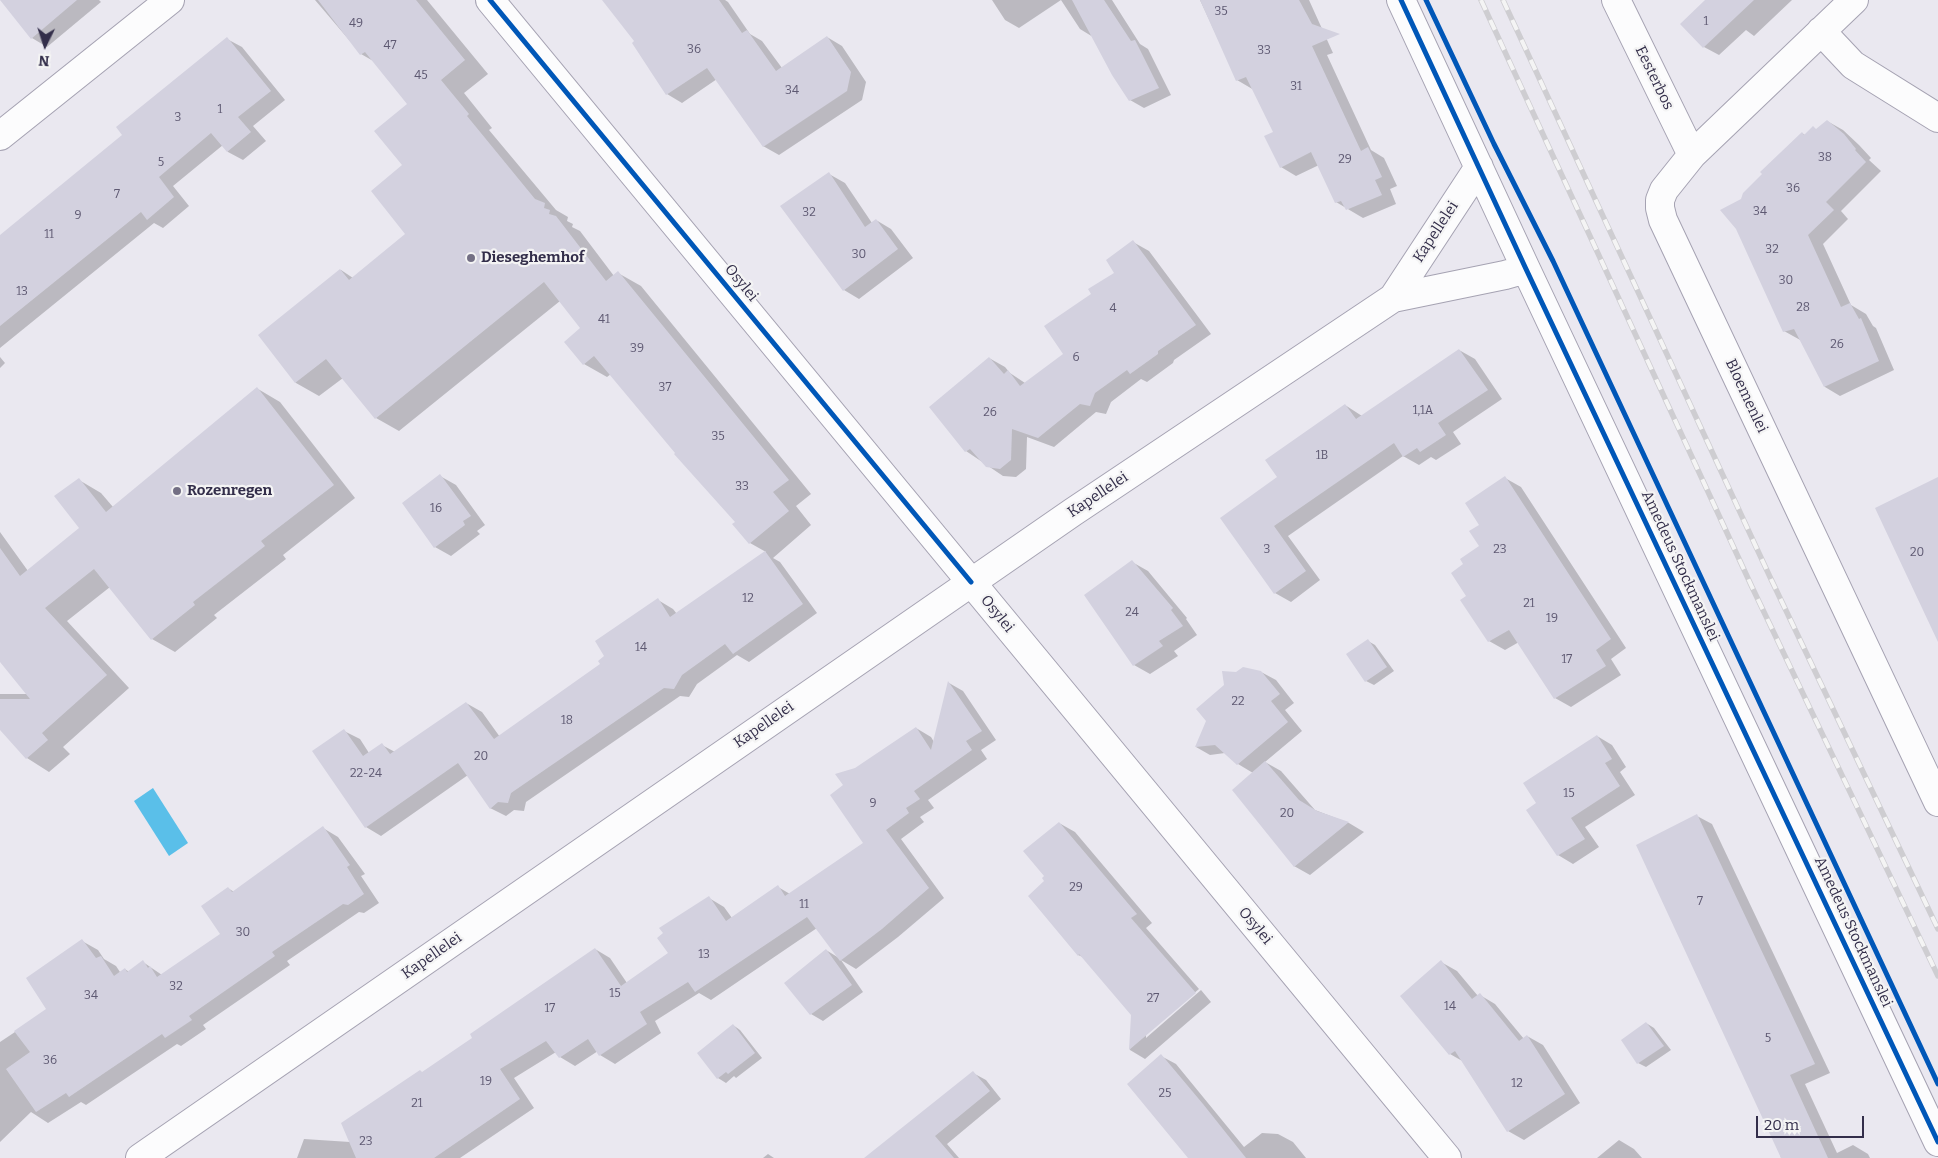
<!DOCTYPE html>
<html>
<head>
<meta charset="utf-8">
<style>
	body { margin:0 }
	#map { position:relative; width:1938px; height:1158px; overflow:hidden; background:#eae8f0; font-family:Bitter,serif }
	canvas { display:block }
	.north { position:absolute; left:20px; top:20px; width:50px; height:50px; -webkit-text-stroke:4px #f4f4f4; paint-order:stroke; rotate:184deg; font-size:14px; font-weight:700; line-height:20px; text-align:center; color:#332e4a }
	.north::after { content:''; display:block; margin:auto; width:18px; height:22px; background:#332e4a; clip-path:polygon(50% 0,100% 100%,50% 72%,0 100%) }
	.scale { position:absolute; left:1756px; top:1116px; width:108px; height:22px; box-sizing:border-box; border:2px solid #332e4a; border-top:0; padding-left:6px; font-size:15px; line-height:18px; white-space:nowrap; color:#332e4a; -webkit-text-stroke:4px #f4f4f4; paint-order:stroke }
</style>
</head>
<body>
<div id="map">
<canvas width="1938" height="1158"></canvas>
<div class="north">N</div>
<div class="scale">20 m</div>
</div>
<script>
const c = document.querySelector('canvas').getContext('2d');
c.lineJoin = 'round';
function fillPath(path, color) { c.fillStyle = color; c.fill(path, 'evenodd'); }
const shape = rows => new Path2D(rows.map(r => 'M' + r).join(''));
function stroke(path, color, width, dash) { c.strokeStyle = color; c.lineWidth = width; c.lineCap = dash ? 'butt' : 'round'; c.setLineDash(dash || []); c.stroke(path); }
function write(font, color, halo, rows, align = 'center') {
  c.font = font + ' Bitter,serif'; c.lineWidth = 4.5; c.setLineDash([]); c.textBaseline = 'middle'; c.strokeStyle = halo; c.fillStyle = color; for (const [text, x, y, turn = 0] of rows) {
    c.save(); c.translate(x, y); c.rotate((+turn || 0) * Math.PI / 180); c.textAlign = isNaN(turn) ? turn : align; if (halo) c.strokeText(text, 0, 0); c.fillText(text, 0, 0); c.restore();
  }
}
fillPath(shape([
	[153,788,188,843,169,856,134,801]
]), '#5abfe9');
fillPath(shape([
	[1,0,99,0,101,2,47,47,32,38],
	[315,0,427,0,488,74,464,93,492,128,489,130,556,210,568,217,567,221,573,224,572,227,580,231,614,276,618,273,641,286,811,494,796,506,811,525,773,558,780,562,817,613,749,662,737,655,697,684,689,697,680,696,526,802,524,811,514,810,506,816,490,808,468,775,381,836,366,827,344,731,360,739,369,753,382,745,395,752,466,703,482,712,500,737,602,664,658,600,673,609,677,614,766,552,750,543,734,524,736,522,611,374,607,377,584,364,582,328,560,301,399,431,376,418,343,378,319,396,296,383,260,336,341,270,353,278,407,234,404,166,409,104,375,62,361,54],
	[603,0,725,0,728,2,750,34,762,41,782,68,827,37,842,46,866,82,862,100,779,155,763,146,717,79,682,103,667,94,636,41],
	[992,0,1112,0,1140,44,1148,49,1171,95,1144,108,1130,100,1093,37,1080,29,1061,0,1019,28,1005,20],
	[1200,0,1309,0,1333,53,1327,55,1371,150,1384,158,1397,186,1390,189,1396,204,1363,218,1336,202,1319,165,1296,176,1281,167,1274,132,1254,90,1237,80],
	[1707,0,1792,0,1754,36,1746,30,1719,55,1704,47],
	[227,39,242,47,285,100,253,126,266,141,243,160,228,152,223,145,173,186,189,206,163,228,154,223,0,348,0,236,124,135],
	[1827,121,1843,130,1859,145,1871,158,1869,160,1881,171,1841,211,1848,219,1823,244,1851,305,1866,314,1873,326,1876,328,1894,370,1840,396,1825,387,1802,341,1784,331,1742,200,1802,133,1805,135,1817,130],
	[829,174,845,183,872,223,876,220,891,229,913,258,859,299,844,290],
	[1133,242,1149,251,1211,334,1174,360,1173,363,1147,382,1141,379,1111,402,1106,414,1096,412,1054,447,1027,437,1026,469,1016,477,1003,476,966,451,989,358,1005,367,1010,373,1025,383,1065,354,1093,294,1115,273],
	[1459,350,1475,359,1502,399,1453,432,1461,444,1436,460,1431,457,1419,465,1403,456,1288,536,1320,580,1291,602,1275,593,1222,518,1279,477,1345,405,1362,416],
	[0,357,5,363,0,368],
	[258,389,280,402,355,498,283,555,286,559,214,615,217,618,175,652,152,639,110,587,67,621,129,688,63,747,70,754,49,772,27,758,0,728,0,694,28,694,0,660,0,532,28,571,81,528,79,480,101,493,113,507],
	[440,476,456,485,485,525,477,531,480,534,451,556,435,547,403,503],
	[1505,478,1521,487,1626,648,1611,659,1621,675,1571,707,1555,698,1519,642,1505,650,1489,641,1468,596,1465,565,1481,546,1481,525],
	[1132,562,1148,571,1187,618,1186,619,1197,635,1174,651,1178,656,1150,674,1134,665,1086,595],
	[1368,641,1375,645,1394,671,1374,685,1366,681],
	[1261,672,1276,680,1294,703,1285,710,1302,731,1265,762,1281,771,1315,810,1349,823,1364,832,1310,875,1294,866,1253,773,1238,764,1225,753,1210,755,1196,747],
	[949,683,963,691,996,740,981,750,987,759,928,800,934,808,920,817,924,822,901,839,944,898,898,937,856,969,841,960,863,992,823,1021,811,1014,826,950,839,958,817,928,711,1000,699,993,655,1021,661,1033,615,1064,600,1055,598,1051,575,1066,560,1057,556,1052,514,1078,534,1108,460,1158,297,1158,304,1139,350,1142,423,1073,474,1038,595,949,610,958,627,983,669,953,709,898,724,907,732,918,778,887,790,894,864,843,845,786,855,769,916,728,931,737,934,742],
	[1597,736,1612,745,1626,767,1620,772,1635,795,1585,827,1599,847,1573,864,1558,855,1538,803],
	[1697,816,1712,824,1830,1073,1805,1084,1837,1153,1853,1145,1868,1154,1870,1158,1781,1158],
	[1059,823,1075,832,1152,923,1146,928,1199,989,1146,1034,1146,1038,1201,990,1211,1002,1145,1059,1130,1050,1133,1014,1085,958,1078,955,1046,881],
	[323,828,338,837,365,874,361,876,379,903,364,913,359,912,287,961,290,965,203,1025,206,1029,181,1046,177,1044,86,1105,81,1102,48,1123,31,1112,0,1142,0,1042,48,1010,82,941,98,950,104,959,116,966,120,972,125,969,129,972,143,962,162,975,222,934,228,888,234,892],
	[1441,962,1457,971,1478,996,1480,995,1495,1004,1524,1039,1527,1036,1543,1045,1580,1103,1524,1140,1508,1131,1464,1062,1450,1054],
	[1646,1023,1654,1028,1671,1050,1646,1067,1638,1063],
	[733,1025,740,1030,762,1058,736,1078,734,1076,726,1083,718,1078,699,1053],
	[1161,1056,1176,1064,1244,1147,1262,1133,1278,1134,1293,1142,1306,1158,1190,1158],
	[973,1073,986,1080,1001,1099,947,1144,959,1158,880,1158],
	[1619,1140,1634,1149,1642,1158,1597,1158],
	[768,1154,774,1158,763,1158]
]), '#0003');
fillPath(shape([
	[0,0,77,0,31,39],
	[318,0,416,0,465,60,441,80,469,114,467,116,535,199,545,203,544,208,550,210,549,214,556,216,606,281,618,271,789,480,773,492,789,511,749,544,732,524,735,522,674,454,675,453,594,356,583,365,564,342,580,328,544,282,375,419,326,359,295,383,258,335,340,269,349,280,405,234,371,191,402,165,374,131,407,104,365,52,360,55],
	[602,0,719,0,742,33,747,30,776,71,827,36,851,72,847,91,763,147,707,68,666,95,632,43,634,41],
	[1072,0,1104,0,1131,41,1135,40,1159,88,1129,101,1112,75],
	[1200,0,1299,0,1312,24,1340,34,1312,46,1361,151,1368,147,1382,177,1375,180,1382,195,1346,210,1341,201,1335,203,1311,152,1280,168,1264,136,1273,132,1246,77,1236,81],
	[1705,0,1754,0,1703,48,1680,24],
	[227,37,271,91,238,117,251,132,227,152,211,133,159,177,174,197,147,220,141,212,0,326,0,235,122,135,116,127],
	[1827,120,1844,134,1856,149,1855,150,1866,162,1826,202,1834,210,1808,235,1841,307,1850,303,1859,319,1861,318,1879,361,1824,387,1794,329,1783,332,1736,229,1720,210,1741,199,1743,193,1762,174,1760,172,1802,132,1804,135,1813,126,1816,129],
	[829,172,865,227,876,219,898,249,843,291,780,206],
	[1133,240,1196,325,1158,351,1158,354,1130,374,1127,370,1095,393,1090,406,1080,404,1038,438,1012,429,1011,460,1000,469,986,467,970,449,965,452,929,407,989,357,1004,374,1008,370,1020,386,1063,354,1044,326,1091,294,1088,289,1114,273,1106,260],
	[1459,349,1488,390,1438,423,1446,435,1420,452,1417,448,1403,457,1394,443,1274,526,1306,571,1274,594,1220,518,1277,477,1265,460,1345,404,1356,419],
	[257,387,334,485,261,541,265,546,193,602,195,605,151,640,94,569,45,608,107,675,42,733,48,740,26,759,0,730,0,699,30,699,0,662,0,548,20,576,79,528,54,496,79,478,106,512],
	[440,474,471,516,463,521,465,525,434,548,402,503],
	[1505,476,1611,639,1596,650,1606,666,1554,699,1509,630,1488,642,1460,600,1466,596,1451,573,1463,564,1460,559,1479,546,1469,531,1479,525,1465,503],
	[1938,477,1938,642,1875,508],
	[765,551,803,604,733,654,725,644,682,675,674,689,664,688,511,793,508,803,498,802,490,809,458,763,365,828,312,751,344,729,363,756,382,743,390,754,466,702,494,739,600,664,598,661,604,656,595,641,658,598,670,617],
	[1132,560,1173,608,1171,610,1183,626,1159,641,1163,646,1133,666,1084,595],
	[1368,639,1387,667,1365,682,1346,654],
	[1243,667,1261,671,1280,694,1271,701,1288,722,1237,765,1215,745,1195,747,1206,721,1196,709,1224,685,1222,671,1236,672],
	[948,681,982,731,966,741,972,750,914,791,920,799,906,808,909,813,886,830,929,888,882,929,840,961,807,917,695,992,688,982,640,1012,647,1024,599,1056,588,1039,559,1058,546,1041,500,1069,520,1099,434,1158,356,1158,341,1123,420,1070,422,1072,472,1038,470,1034,595,948,621,986,668,953,657,938,663,933,659,928,709,896,726,921,778,885,785,896,863,843,830,795,843,785,835,774,855,768,916,727,931,750],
	[1597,735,1612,759,1605,763,1620,786,1571,818,1585,839,1557,856,1526,810,1536,803,1523,783],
	[1265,761,1299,800,1317,811,1349,822,1294,867,1232,790],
	[1697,814,1815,1064,1790,1075,1828,1158,1781,1158,1636,845],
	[1059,822,1137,914,1131,918,1196,993,1129,1050,1131,1015,1079,954,1078,956,1028,896,1044,881,1042,878,1044,876,1023,851],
	[323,826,350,865,347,867,364,894,348,905,343,904,272,952,275,956,189,1016,192,1020,165,1038,162,1034,69,1097,66,1093,36,1112,6,1069,30,1052,14,1031,46,1009,26,978,82,939,96,958,101,956,114,976,125,968,127,972,143,960,148,968,150,966,157,977,220,934,201,906,228,887,232,892],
	[826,949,852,985,810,1015,784,983],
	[1441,960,1472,999,1480,993,1519,1041,1527,1035,1565,1094,1507,1132,1455,1051,1449,1055,1400,996],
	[1646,1022,1664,1046,1637,1064,1621,1040],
	[733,1024,755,1053,728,1074,726,1072,717,1079,697,1053],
	[1161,1054,1203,1104,1246,1158,1188,1158,1127,1084],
	[973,1071,990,1091,935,1136,954,1158,864,1158]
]), '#d3d1df');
const minor = shape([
	[490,0,1447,1158],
	[1401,0,1526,269,1938,1142],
	[1616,0,1692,155],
	[1854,0,1692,155,1664,190,1660,200,1660,208,1663,220,1938,802],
	[1821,31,1853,65,1938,118],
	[0,136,170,0],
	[1393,298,1479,167],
	[140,1158,1073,512,1393,298,1505,275,1526,269]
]);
stroke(minor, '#a5a2b2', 30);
stroke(minor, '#fcfcfd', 28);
const rail = shape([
	[1481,0,1752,587,1938,976],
	[1503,0,1770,577,1938,929]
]);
stroke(rail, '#cecdd1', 5.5);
stroke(rail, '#f4f4f4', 4, [11]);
stroke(shape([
	[490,0,971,582],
	[1401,0,1526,269,1938,1142],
	[1426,0,1494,144,1553,261,1938,1084]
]), '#0057b8', 5);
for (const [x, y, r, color] of [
	[471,258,5,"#736f84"],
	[177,491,5,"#736f84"]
]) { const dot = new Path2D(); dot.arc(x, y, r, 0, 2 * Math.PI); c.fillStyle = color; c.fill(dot); stroke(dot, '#f4f4f4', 2); }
write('12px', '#5e5972', null, [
	["35",1221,12],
	["1",1706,22],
	["49",356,24],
	["47",390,46],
	["36",694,50],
	["33",1264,51],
	["45",421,76],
	["31",1296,87],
	["34",792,91],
	["1",220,110],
	["3",178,118],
	["38",1825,158],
	["29",1345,160],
	["5",161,163],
	["36",1793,189],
	["7",117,195],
	["34",1760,212],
	["32",809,213],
	["9",78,216],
	["11",49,235],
	["32",1772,250],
	["30",859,255],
	["30",1786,281],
	["13",22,292],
	["28",1803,308],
	["4",1113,309],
	["41",604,320],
	["26",1837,345],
	["39",637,349],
	["6",1076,358],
	["37",665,388],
	["1,1A",1423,411],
	["26",990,413],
	["35",718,437],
	["1B",1322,456],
	["33",742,487],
	["16",436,509],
	["3",1267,550],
	["23",1500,550],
	["20",1917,553],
	["12",748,599],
	["21",1529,604],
	["24",1132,613],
	["19",1552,619],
	["14",641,648],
	["17",1567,660],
	["22",1238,702],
	["18",567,721],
	["20",481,757],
	["22-24",366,774],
	["15",1569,794],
	["9",873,804],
	["20",1287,814],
	["29",1076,888],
	["7",1700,902],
	["11",804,905],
	["30",243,933],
	["13",704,955],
	["32",176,987],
	["15",615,994],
	["34",91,996],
	["27",1153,999],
	["14",1450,1007],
	["17",550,1009],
	["5",1768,1039],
	["36",50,1061],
	["19",486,1082],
	["12",1517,1084],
	["25",1165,1094],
	["21",417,1104],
	["23",366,1142]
]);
write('15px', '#332e4a', '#f4f4f4', [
	["Eesterbos",1654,78,64],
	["Kapellelei",1436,232,-57],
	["Osylei",741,283,51],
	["Bloemenlei",1746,396,65],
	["Kapellelei",1098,495,-34],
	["Amedeus Stockmanslei",1680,566,65],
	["Osylei",997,614,51],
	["Kapellelei",764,725,-35],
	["Osylei",1255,926,50],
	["Amedeus Stockmanslei",1853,932,65],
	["Kapellelei",432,956,-35]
]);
write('bold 15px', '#332e4a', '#f4f4f4', [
	["Dieseghemhof",481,258],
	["Rozenregen",187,491]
], 'left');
</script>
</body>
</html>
